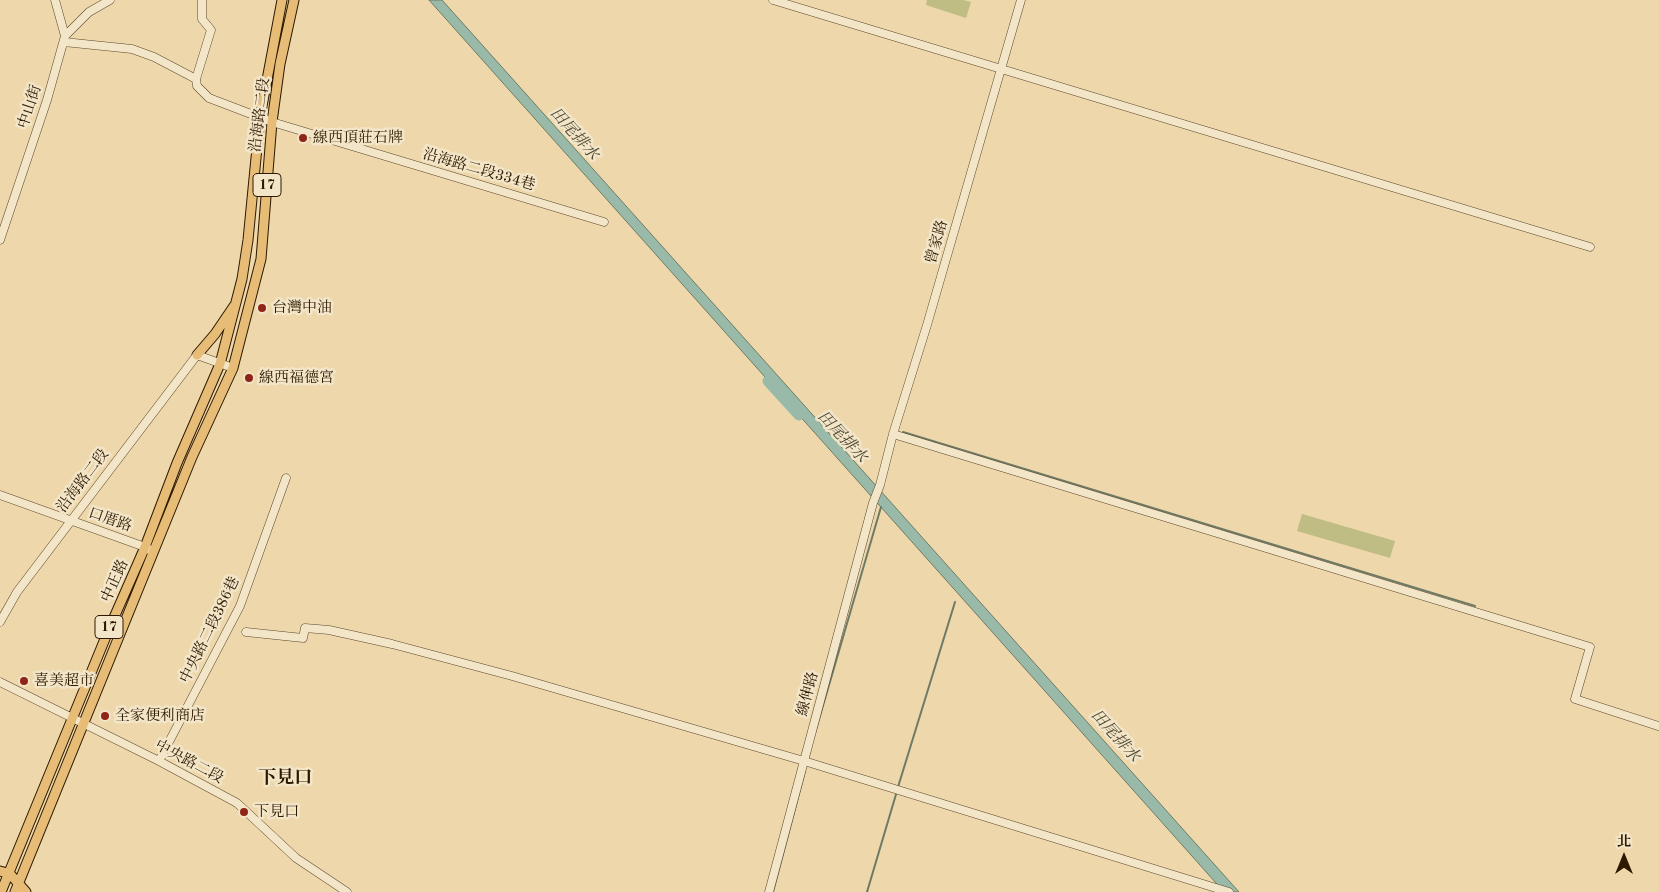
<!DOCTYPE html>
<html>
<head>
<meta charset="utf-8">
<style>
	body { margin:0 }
	#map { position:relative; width:1659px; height:892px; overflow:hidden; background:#edd7ab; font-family:"Old Standard TT","Noto Serif TC",serif }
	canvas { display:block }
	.north { position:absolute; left:1599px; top:832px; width:50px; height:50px; -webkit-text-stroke:4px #f3e5c8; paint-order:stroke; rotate:0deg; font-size:14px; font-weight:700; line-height:20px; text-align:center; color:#2d1900 }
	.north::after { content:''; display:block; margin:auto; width:18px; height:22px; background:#2d1900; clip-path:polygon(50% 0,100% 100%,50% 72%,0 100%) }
</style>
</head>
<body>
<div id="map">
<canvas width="1659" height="892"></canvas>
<div class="north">北</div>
</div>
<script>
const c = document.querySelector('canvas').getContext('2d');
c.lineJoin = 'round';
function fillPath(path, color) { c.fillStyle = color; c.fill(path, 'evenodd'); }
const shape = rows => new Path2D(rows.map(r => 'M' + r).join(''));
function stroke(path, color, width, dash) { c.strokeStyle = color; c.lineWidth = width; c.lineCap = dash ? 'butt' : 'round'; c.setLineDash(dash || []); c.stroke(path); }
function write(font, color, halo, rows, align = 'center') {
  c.font = font + ' "Old Standard TT","Noto Serif TC",serif'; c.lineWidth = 5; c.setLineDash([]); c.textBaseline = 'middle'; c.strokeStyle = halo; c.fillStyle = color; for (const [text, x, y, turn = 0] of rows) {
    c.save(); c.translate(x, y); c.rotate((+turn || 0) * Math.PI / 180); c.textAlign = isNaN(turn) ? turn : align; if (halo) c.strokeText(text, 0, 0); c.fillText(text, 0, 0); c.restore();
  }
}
fillPath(shape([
	[927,0,963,0,971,2,966,18,926,5],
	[1302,514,1395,541,1390,558,1297,531]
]), '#bfbc84');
const water = shape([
	[429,0,442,0,1239,892,1224,892,429,0]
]);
fillPath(water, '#99baa9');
stroke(water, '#6e7a65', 1);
stroke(shape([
	[903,432,1475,606],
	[815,733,881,507],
	[898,787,955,602],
	[773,892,805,771],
	[867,892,897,791]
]), '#6e7a65', 2);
stroke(shape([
	[768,381,799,415]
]), '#99baa9', 11);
const minor = shape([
	[55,0,65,36],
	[202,0,202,19,211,30,196,79,197,86,209,98,272,122,604,222],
	[773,0,1590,247],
	[64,42,132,49,154,57,196,79],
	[0,240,47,100,65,36,89,12,110,0],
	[893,434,1590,647,1575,699,1658,726],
	[0,495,145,547,153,552],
	[0,622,17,592,197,355,233,368],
	[246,632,303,638,305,628,329,630,392,644,512,676,804,761,1229,892],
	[0,682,159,761,237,803,296,858,347,892],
	[159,761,240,606,286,478],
	[769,892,873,503,880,485,893,434,927,325,1021,0]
]);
const major = shape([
	[197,355,215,334,234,306],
	[0,871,10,874,26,892],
	[1,892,109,629,145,547,177,463,220,364,242,279,248,240,260,117,282,0],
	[15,892,192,457,233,368,261,259,272,122,280,64,294,0]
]);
stroke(minor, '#5d482b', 9);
stroke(major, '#2d1900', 11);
stroke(minor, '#f3e5c8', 8);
stroke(major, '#e6bc76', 9);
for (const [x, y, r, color] of [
	[303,138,5,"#8f2418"],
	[262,308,5,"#8f2418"],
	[249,378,5,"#8f2418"],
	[24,681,5,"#8f2418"],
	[105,716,5,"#8f2418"],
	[244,812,5,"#8f2418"]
]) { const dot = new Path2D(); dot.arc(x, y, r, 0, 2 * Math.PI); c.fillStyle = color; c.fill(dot); stroke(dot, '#f3e5c8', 2); }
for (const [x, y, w] of [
	[267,185,28],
	[109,627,28]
]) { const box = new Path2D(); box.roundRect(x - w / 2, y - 11.5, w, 23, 4); c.fillStyle = '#f3e5c8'; c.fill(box); stroke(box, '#2d1900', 1); }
write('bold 14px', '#2d1900', null, [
	["17",267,185],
	["17",109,627]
]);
write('15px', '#2d1900', '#f3e5c8', [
	["中山街",30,107,-72],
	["沿海路二段",260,115,-83],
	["沿海路二段334巷",479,170,16],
	["曾家路",937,242,-74],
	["沿海路二段",83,481,-53],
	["口厝路",110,520,19],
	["中正路",115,581,-66],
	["中央路二段386巷",210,630,-64],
	["線伸路",808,694,-75],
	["中央路二段",189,762,28]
]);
write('15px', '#2d1900', '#f3e5c8', [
	["線西頂莊石牌",313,138],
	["台灣中油",272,308],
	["線西福德宮",259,378],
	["喜美超市",34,681],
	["全家便利商店",115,716],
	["下見口",254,812]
], 'left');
write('italic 16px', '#4d4933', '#f3e5c8', [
	["田尾排水",574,134,48],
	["田尾排水",842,437,47],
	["田尾排水",1115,736,48]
]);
write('bold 18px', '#2d1900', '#f3e5c8', [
	["下見口",285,778]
]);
</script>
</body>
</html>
